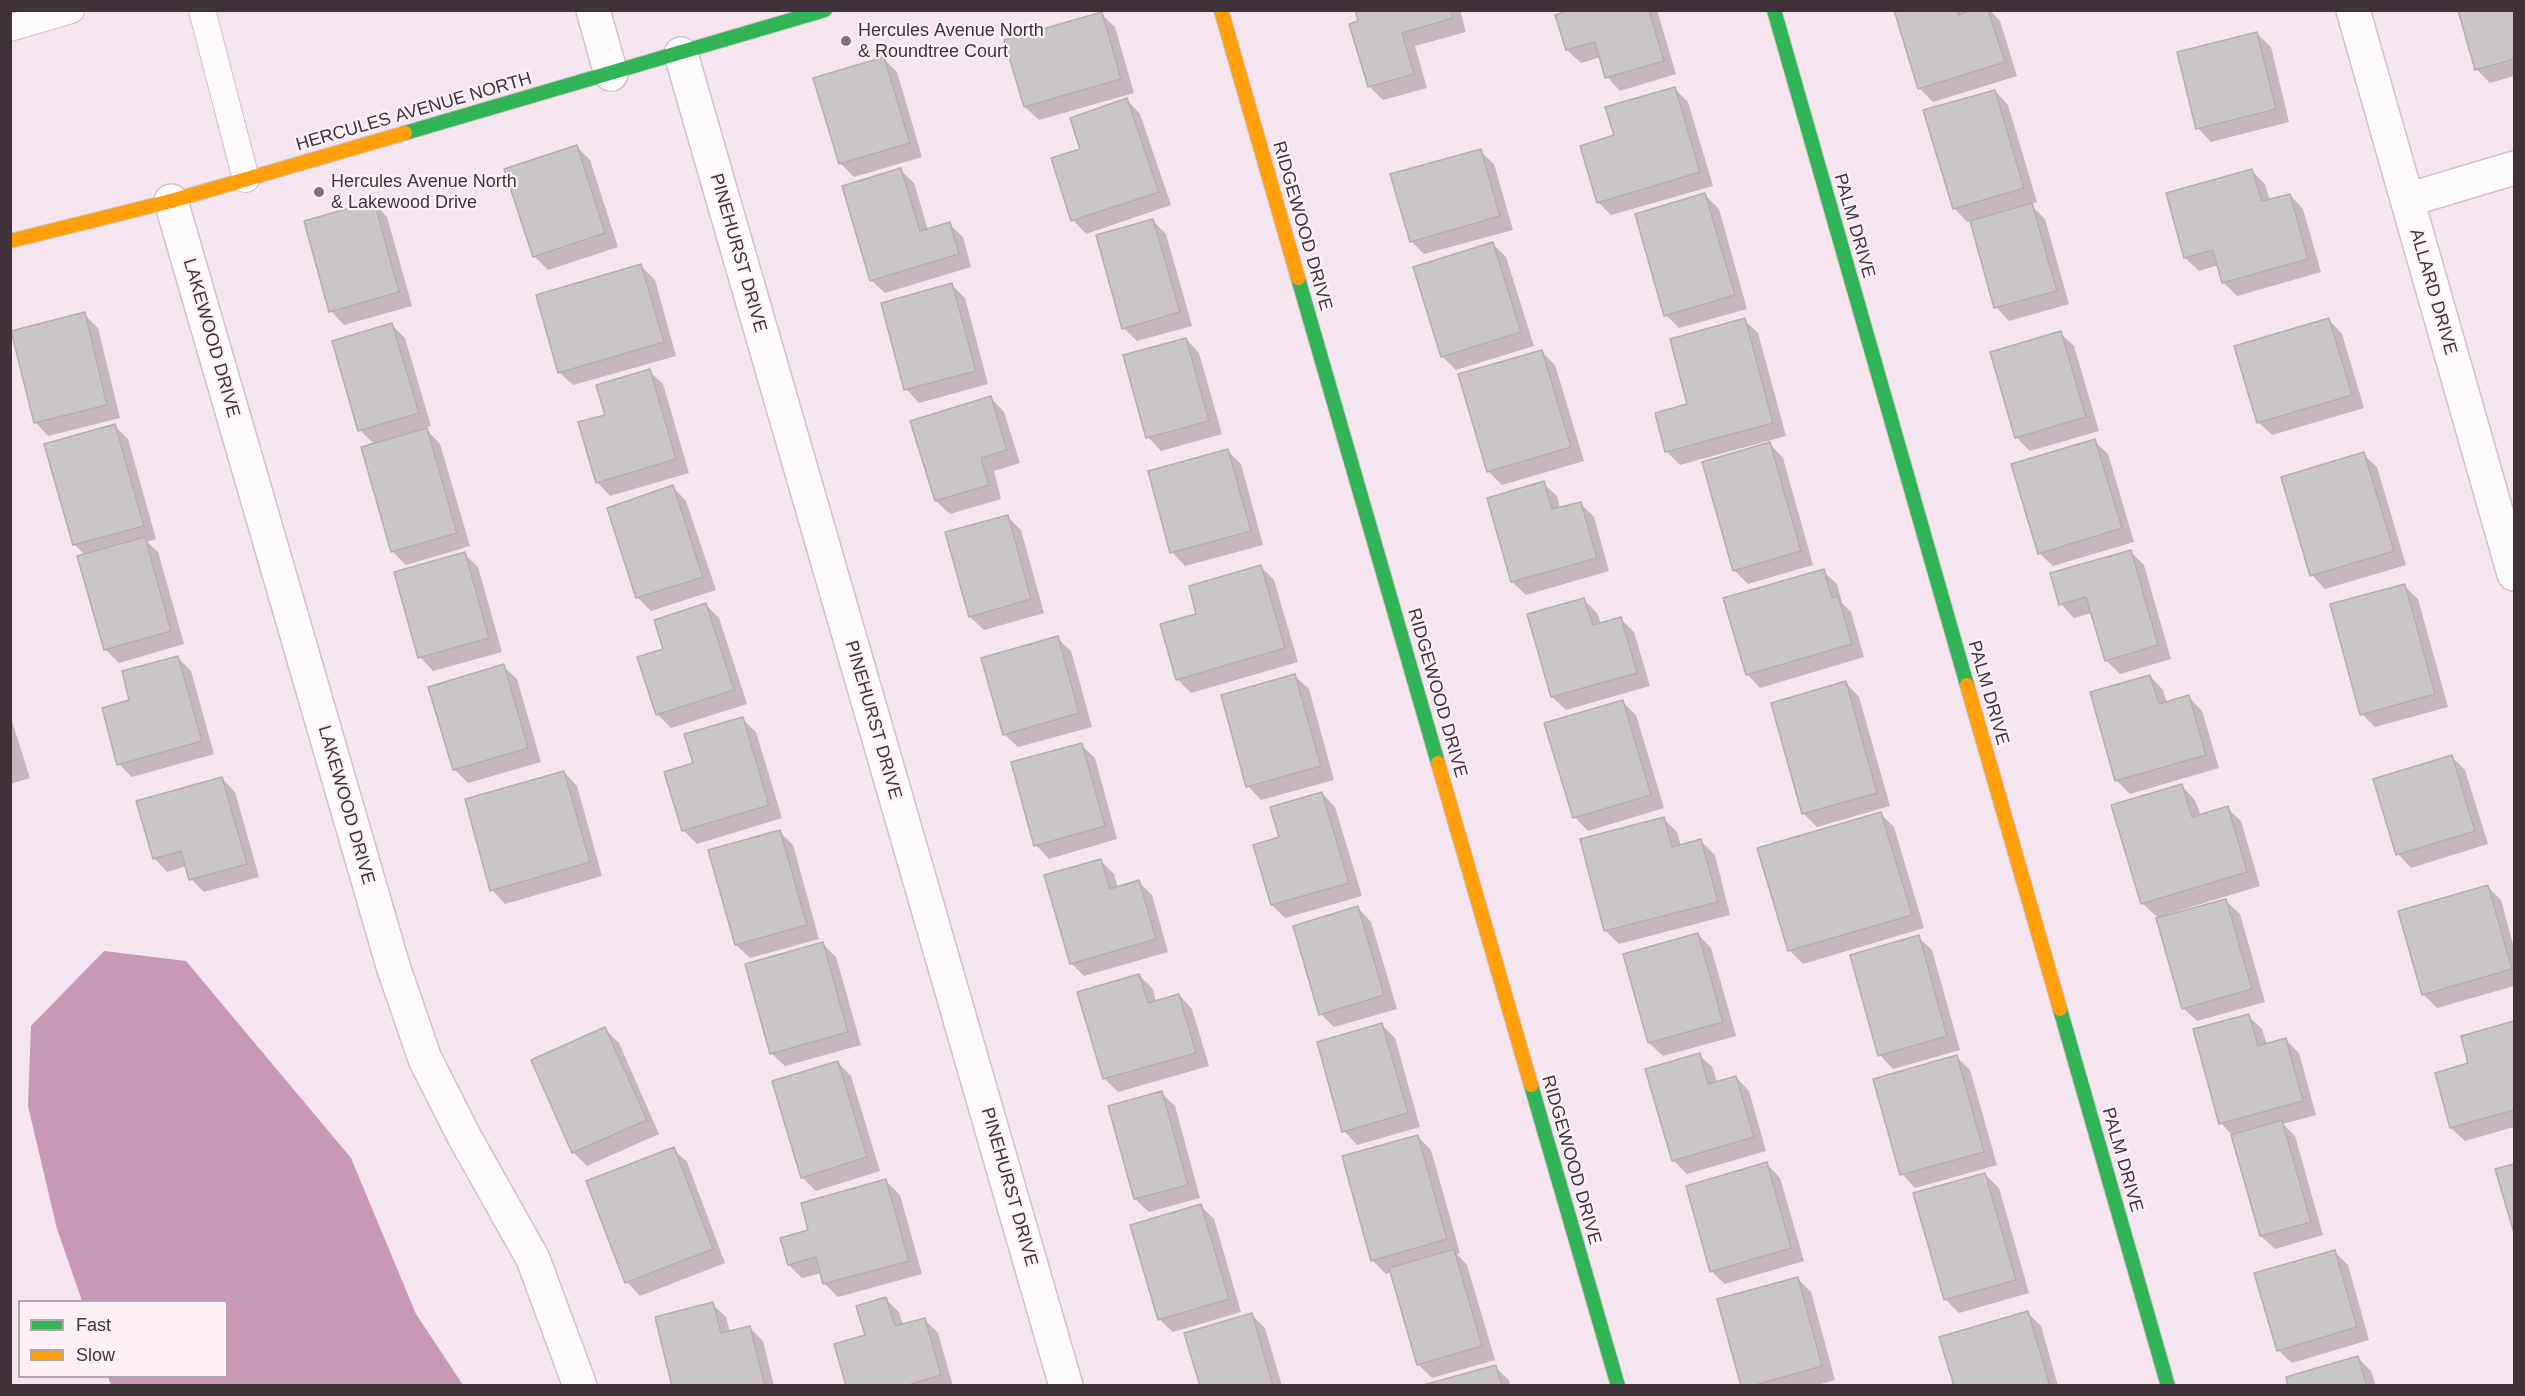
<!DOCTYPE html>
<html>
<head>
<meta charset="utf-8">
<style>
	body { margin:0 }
	#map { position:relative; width:2525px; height:1396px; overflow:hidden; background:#f5e5ee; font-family:Helvetica,sans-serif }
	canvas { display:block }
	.frame { position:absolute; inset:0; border:12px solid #3e3339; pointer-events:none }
	.legend { position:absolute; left:18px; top:1300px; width:210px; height:78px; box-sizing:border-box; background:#fdf1f8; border:2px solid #b1a5ac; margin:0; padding:8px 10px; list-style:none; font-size:18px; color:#3e3339 }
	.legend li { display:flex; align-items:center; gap:12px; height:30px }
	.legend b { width:30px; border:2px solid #b1a5ac }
</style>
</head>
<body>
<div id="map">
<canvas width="2525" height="1396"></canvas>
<div class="frame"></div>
<ul class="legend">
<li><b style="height:8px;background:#30b455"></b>Fast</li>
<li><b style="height:8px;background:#ff9f0a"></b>Slow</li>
</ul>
</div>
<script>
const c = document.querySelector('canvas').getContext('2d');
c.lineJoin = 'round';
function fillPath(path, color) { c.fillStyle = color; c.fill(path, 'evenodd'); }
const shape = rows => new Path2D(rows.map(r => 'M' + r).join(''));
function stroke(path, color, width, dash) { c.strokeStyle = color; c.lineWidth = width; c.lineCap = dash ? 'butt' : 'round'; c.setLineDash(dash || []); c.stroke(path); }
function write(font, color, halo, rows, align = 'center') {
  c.font = font + ' Helvetica,sans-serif'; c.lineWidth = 4.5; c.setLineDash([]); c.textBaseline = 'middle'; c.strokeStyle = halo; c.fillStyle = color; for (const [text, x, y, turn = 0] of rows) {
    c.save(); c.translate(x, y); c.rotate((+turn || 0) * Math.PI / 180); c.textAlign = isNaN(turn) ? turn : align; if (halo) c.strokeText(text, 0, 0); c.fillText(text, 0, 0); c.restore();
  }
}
fillPath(shape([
	[104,951,186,961,351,1158,416,1314,463,1385,111,1385,108,1377,226,1376,226,1302,82,1301,57,1229,28,1106,31,1026]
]), '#c899b5');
fillPath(shape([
	[1357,10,1460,10,1466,32,1415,46,1427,88,1383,100,1370,87,1351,25,1360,22],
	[1575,10,1657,10,1676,74,1620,91,1607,77,1601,57,1581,63,1567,50],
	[1896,10,1966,10,1967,14,1990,10,2000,21,2017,76,1933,102,1919,88],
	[2460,10,2514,10,2514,76,2490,83,2476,69],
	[1101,14,1115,27,1134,93,1039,120,1025,107],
	[2257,34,2271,47,2289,122,2211,142,2198,128],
	[884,59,897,72,922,157,854,177,840,163],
	[1674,88,1688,102,1713,186,1611,215,1598,202],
	[1995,91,2008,105,2037,202,2030,204,2045,219,2069,304,2009,321,1996,307,1972,220,1967,222,1954,208],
	[1127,100,1140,114,1171,205,1086,234,1073,220,1082,150],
	[576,146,590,160,618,247,548,270,534,256],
	[1480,151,1494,164,1513,230,1424,254,1411,241],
	[900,170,914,183,928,230,949,224,963,237,971,267,885,293,871,280],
	[2252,171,2265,184,2270,201,2290,195,2303,209,2321,272,2237,296,2223,282,2219,265,2199,271,2185,258],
	[1705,195,1719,209,1747,309,1679,328,1666,315],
	[374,203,387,217,412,306,344,325,331,311],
	[1152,220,1166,234,1192,326,1137,341,1124,328],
	[1493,244,1506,257,1534,346,1456,370,1442,356],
	[641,266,655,280,676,356,573,385,559,372],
	[952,285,965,298,988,384,919,403,906,389],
	[84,314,98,328,120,418,48,436,35,422],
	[1744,320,1758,333,1786,436,1680,465,1667,452,1656,414,1689,405],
	[2329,320,2342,334,2364,408,2272,435,2258,422],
	[392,325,405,338,431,426,425,428,440,444,470,546,406,565,392,551,375,445,360,430],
	[2060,333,2074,346,2099,431,2030,451,2017,438,1992,353],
	[1186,339,1199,353,1222,434,1161,451,1148,437],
	[1542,352,1555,365,1584,461,1502,485,1488,471],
	[649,371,663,384,689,473,610,496,597,482,607,416],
	[991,398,1004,412,1020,463,994,471,1001,499,950,514,936,501],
	[115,426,128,439,156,539,147,542,158,552,184,644,119,663,105,649,85,555,74,544],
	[2094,441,2108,454,2134,542,2053,566,2039,553],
	[1770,444,1783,458,1813,565,1748,584,1734,570],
	[1227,450,1241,464,1263,545,1185,566,1172,552],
	[2363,454,2377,467,2406,565,2325,589,2312,575],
	[1543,483,1557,496,1560,508,1580,503,1594,517,1609,571,1526,595,1512,582],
	[673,487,686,501,716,590,651,611,638,598,608,509],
	[1007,516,1021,530,1044,613,984,630,970,617],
	[2130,551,2144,565,2171,659,2120,674,2106,660,2092,613,2074,618,2061,604],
	[464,554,478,567,502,652,433,671,420,657],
	[1261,567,1274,580,1298,662,1191,693,1177,679,1198,615],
	[1823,571,1837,584,1842,603,1851,612,1864,657,1760,688,1747,674],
	[2404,586,2418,599,2448,707,2375,727,2362,714],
	[1583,599,1597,613,1601,624,1621,619,1634,632,1650,686,1566,710,1552,697],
	[706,605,719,618,747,704,671,728,657,714,665,650],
	[1057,638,1071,651,1092,727,1018,747,1004,734],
	[177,657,191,671,214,754,132,777,119,764,131,701],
	[503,666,517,679,541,762,468,783,455,770,430,688],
	[1295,676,1309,689,1334,780,1261,800,1248,786],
	[2150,676,2163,690,2167,703,2189,697,2202,711,2219,768,2130,794,2116,780],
	[1846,683,1859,697,1890,806,1817,827,1803,813],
	[1623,702,1636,715,1664,808,1588,831,1575,817],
	[10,715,30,778,10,784],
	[742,719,756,732,782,818,697,844,683,830],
	[1081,745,1095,758,1117,839,1049,859,1036,845],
	[2451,756,2465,770,2488,844,2411,868,2398,854],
	[564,772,577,786,602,876,505,904,492,890],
	[222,778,235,792,259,877,204,892,191,879,187,866,167,872,154,858],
	[2182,786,2195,800,2201,816,2227,808,2241,821,2260,886,2168,914,2168,917,2226,901,2240,914,2265,1002,2197,1021,2183,1008,2157,917,2143,904,2113,806],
	[1322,793,1335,807,1362,896,1285,918,1272,905,1281,838],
	[1881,814,1894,827,1924,928,1803,964,1789,950],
	[1664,819,1677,832,1681,846,1701,841,1715,855,1730,915,1619,944,1605,930],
	[780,832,793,845,819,939,750,958,736,945],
	[1101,861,1114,874,1118,888,1139,882,1152,895,1168,952,1084,976,1071,963],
	[2487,886,2501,900,2514,948,2514,986,2437,1008,2423,994],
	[1358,908,1371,922,1397,1009,1334,1027,1321,1014],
	[1698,934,1711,948,1736,1036,1663,1056,1649,1043],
	[1918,937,1932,950,1960,1050,1893,1069,1880,1055],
	[823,944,836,957,861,1045,785,1066,771,1053],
	[1139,975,1153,989,1156,1002,1179,995,1192,1009,1209,1066,1118,1092,1104,1078],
	[2248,1016,2262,1029,2267,1045,2286,1040,2299,1053,2316,1115,2283,1124,2295,1136,2323,1235,2275,1249,2261,1236,2232,1135,2221,1123],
	[2514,1022,2514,1127,2465,1141,2451,1128,2470,1064,2463,1037],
	[1382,1025,1395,1038,1420,1127,1357,1145,1344,1131],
	[605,1029,619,1043,659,1134,587,1166,573,1152],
	[1699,1055,1713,1068,1717,1083,1736,1077,1749,1091,1766,1151,1687,1174,1673,1160],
	[1957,1057,1970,1070,1997,1165,1915,1188,1902,1174],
	[838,1063,851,1076,880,1171,816,1191,802,1177],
	[1161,1093,1175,1106,1200,1198,1149,1212,1135,1199],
	[1417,1136,1431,1150,1460,1253,1457,1254,1467,1265,1495,1360,1432,1378,1418,1364,1392,1272,1386,1274,1372,1260],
	[673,1149,687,1162,725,1263,640,1296,627,1282],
	[1767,1164,1780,1178,1804,1261,1725,1284,1711,1271],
	[2514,1165,2514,1228,2497,1170],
	[1985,1174,1999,1188,2029,1293,1959,1313,1945,1299],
	[886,1181,900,1195,922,1274,838,1297,825,1284,822,1273,802,1278,789,1265,810,1231],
	[1200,1205,1214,1219,1241,1312,1173,1332,1159,1319],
	[2334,1251,2348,1265,2369,1340,2292,1363,2278,1350],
	[1797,1278,1811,1292,1835,1380,1814,1386,1742,1386],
	[886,1299,899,1312,903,1325,924,1319,938,1333,953,1386,848,1386,867,1336],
	[712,1304,726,1317,730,1332,749,1327,763,1341,774,1386,674,1386],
	[2028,1313,2041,1326,2058,1386,1955,1386],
	[1251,1314,1265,1328,1282,1386,1202,1386],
	[2358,1358,2371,1371,2376,1386,2290,1386],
	[1495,1367,1509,1380,1510,1386,1428,1386]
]), '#0003');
const building = shape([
	[1355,10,1451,10,1453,18,1402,33,1414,74,1368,87,1349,24,1358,21,1355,10],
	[1569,10,1649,10,1664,61,1605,78,1595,42,1566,50,1555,15,1569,10],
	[1894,10,1957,10,1959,15,1972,10,1988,10,2005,62,1918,89,1894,10],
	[2458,10,2514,10,2514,59,2475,70,2458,10],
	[1102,12,1121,79,1024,107,1004,40,1102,12],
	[2257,32,2276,109,2196,129,2177,52,2257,32],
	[884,57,910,143,839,164,813,78,884,57],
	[1675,87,1700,172,1597,203,1580,146,1614,135,1605,107,1675,87],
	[1995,90,2024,188,1953,209,1923,110,1995,90],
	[1127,98,1159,192,1071,221,1051,158,1080,149,1070,118,1127,98],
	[577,145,605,233,533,257,504,169,577,145],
	[1481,149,1500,216,1410,242,1390,174,1481,149],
	[901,168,920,231,950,222,959,254,870,281,842,186,901,168],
	[2252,169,2262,201,2290,194,2308,259,2222,283,2213,250,2184,258,2166,193,2252,169],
	[1705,193,1735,295,1664,316,1635,214,1705,193],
	[374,201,399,292,329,312,304,221,374,201],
	[2032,203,2057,291,1994,308,1970,221,2032,203],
	[1153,219,1180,312,1122,329,1096,235,1153,219],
	[1493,242,1521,332,1441,357,1413,267,1493,242],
	[641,264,664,342,558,373,536,295,641,264],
	[952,283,976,371,904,390,881,303,952,283],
	[85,312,107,405,34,423,11,331,85,312],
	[1745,318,1773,423,1665,452,1655,413,1687,404,1670,339,1745,318],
	[2329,318,2352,395,2257,423,2234,346,2329,318],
	[392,323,419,413,358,431,332,341,392,323],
	[2061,331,2086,417,2015,438,1990,352,2061,331],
	[1186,338,1209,421,1146,438,1123,355,1186,338],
	[1542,350,1571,447,1487,472,1458,374,1542,350],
	[650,369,676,459,596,483,578,422,605,415,596,385,650,369],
	[991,396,1007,450,981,458,989,485,935,501,910,421,991,396],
	[115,424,144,526,73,545,44,444,115,424],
	[427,428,457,533,391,552,361,447,427,428],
	[2095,439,2122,528,2038,554,2011,464,2095,439],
	[1770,442,1801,551,1733,571,1702,462,1770,442],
	[1228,449,1251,531,1170,553,1148,471,1228,449],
	[2364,452,2394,551,2310,576,2281,477,2364,452],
	[1544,481,1552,509,1581,502,1597,558,1511,582,1487,498,1544,481],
	[673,485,703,577,636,598,607,508,673,485],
	[1008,515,1031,599,969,617,945,532,1008,515],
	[145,537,171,631,104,650,77,556,145,537],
	[2131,550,2158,645,2105,661,2086,597,2059,605,2050,573,2131,550],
	[465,552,489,638,418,658,394,572,465,552],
	[1261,565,1285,648,1176,680,1160,624,1196,614,1189,586,1261,565],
	[1824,569,1832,598,1838,596,1852,644,1746,675,1723,598,1824,569],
	[2405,584,2435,694,2360,715,2330,604,2405,584],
	[1584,598,1593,625,1621,617,1637,673,1551,697,1527,614,1584,598],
	[706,603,734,690,656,715,637,657,663,649,654,620,706,603],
	[1058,636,1079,713,1003,735,981,658,1058,636],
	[178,656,202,741,117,765,102,708,129,700,122,671,178,656],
	[504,664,528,748,453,770,428,687,504,664],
	[1295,674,1321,766,1246,787,1221,695,1295,674],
	[2150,675,2159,704,2189,695,2206,755,2115,781,2090,692,2150,675],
	[1846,681,1877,793,1802,814,1771,703,1846,681],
	[1623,700,1651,795,1573,818,1544,723,1623,700],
	[743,717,769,805,682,831,664,772,693,763,684,734,743,717],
	[1082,743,1105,826,1034,846,1011,762,1082,743],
	[2452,755,2475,831,2396,855,2373,779,2452,755],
	[564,771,590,862,490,891,465,799,564,771],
	[222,777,247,864,189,880,181,851,153,859,136,801,222,777],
	[2182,784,2192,817,2228,806,2247,872,2141,904,2111,805,2182,784],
	[1322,792,1349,883,1271,905,1253,845,1279,837,1270,807,1322,792],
	[1881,812,1912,915,1788,951,1757,848,1881,812],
	[1664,817,1672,847,1701,839,1718,902,1604,931,1580,839,1664,817],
	[780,830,807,925,735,945,708,850,780,830],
	[1101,859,1110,889,1139,880,1156,939,1070,964,1044,875,1101,859],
	[2488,885,2512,969,2422,995,2398,911,2488,885],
	[2226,899,2252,989,2182,1009,2156,918,2226,899],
	[1358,906,1384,995,1319,1015,1293,926,1358,906],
	[1698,933,1723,1022,1648,1043,1623,954,1698,933],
	[1919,935,1947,1036,1878,1056,1850,955,1919,935],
	[823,942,848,1032,770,1054,745,964,823,942],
	[1139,974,1148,1003,1179,994,1196,1053,1103,1079,1077,992,1139,974],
	[2249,1014,2258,1046,2286,1038,2303,1101,2219,1124,2193,1029,2249,1014],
	[2514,1021,2514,1110,2450,1128,2435,1073,2468,1063,2461,1036,2514,1021],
	[1382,1023,1408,1113,1342,1132,1317,1042,1382,1023],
	[605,1027,647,1120,572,1153,531,1060,605,1027],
	[1700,1053,1708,1084,1736,1076,1754,1137,1672,1161,1645,1069,1700,1053],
	[1957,1055,1984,1152,1900,1175,1873,1079,1957,1055],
	[838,1061,867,1157,801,1178,772,1081,838,1061],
	[1162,1091,1188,1185,1134,1199,1108,1106,1162,1091],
	[2282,1120,2311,1222,2260,1236,2231,1135,2282,1120],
	[1418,1135,1447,1239,1371,1261,1342,1156,1418,1135],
	[674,1147,713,1249,625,1283,586,1181,674,1147],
	[1767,1162,1791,1248,1710,1272,1686,1186,1767,1162],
	[2514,1164,2514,1233,2495,1169,2514,1164],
	[1985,1173,2016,1280,1944,1300,1913,1193,1985,1173],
	[886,1179,909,1261,823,1284,816,1257,788,1265,780,1238,808,1230,801,1203,886,1179],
	[1201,1204,1229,1299,1158,1320,1130,1225,1201,1204],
	[1454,1249,1482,1346,1417,1365,1389,1268,1454,1249],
	[2335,1250,2357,1327,2277,1351,2254,1273,2335,1250],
	[1798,1277,1822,1366,1752,1386,1741,1386,1717,1299,1798,1277],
	[886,1297,895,1326,925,1318,941,1375,905,1386,846,1386,834,1344,865,1335,856,1306,886,1297],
	[713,1302,721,1333,750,1326,765,1386,672,1386,655,1317,713,1302],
	[2028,1311,2050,1386,1954,1386,1939,1337,2028,1311],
	[1252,1313,1273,1386,1200,1386,1184,1333,1252,1313],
	[2358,1356,2367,1386,2288,1386,2286,1377,2358,1356],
	[1496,1365,1502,1386,1423,1386,1423,1385,1496,1365]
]);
fillPath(building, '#cac6c6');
stroke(building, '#b2afae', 1.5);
const lane = shape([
	[202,10,246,179],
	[10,28,71,10]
]);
const street = shape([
	[593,10,611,74],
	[2353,10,2514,574],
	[681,54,1066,1386],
	[2407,200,2514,168],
	[171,201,393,966,425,1059,465,1138,533,1259,580,1386]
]);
const fast = shape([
	[1774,10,1967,685],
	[405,133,825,10],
	[1298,278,1438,763],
	[2060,1009,2168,1386],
	[1531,1085,1618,1386]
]);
const slow = shape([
	[1221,10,1298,278],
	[10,241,171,201,405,133],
	[1967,685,2060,1009],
	[1438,763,1531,1085]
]);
stroke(lane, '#d0c2ca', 28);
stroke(street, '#d0c2ca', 36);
stroke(fast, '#d0c2ca', 16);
stroke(slow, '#d0c2ca', 16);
stroke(lane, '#fefbfc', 26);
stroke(street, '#fefbfc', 33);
stroke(fast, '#30b455', 14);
stroke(slow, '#ff9f0a', 14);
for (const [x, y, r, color] of [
	[846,41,6,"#7e7178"],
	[319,192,6,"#7e7178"]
]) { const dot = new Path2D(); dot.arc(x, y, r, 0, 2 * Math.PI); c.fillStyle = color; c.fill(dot); stroke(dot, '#fdf1f8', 2); }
write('18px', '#3e3339', '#fdf1f8', [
	["Hercules Avenue North",858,31],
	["& Roundtree Court",858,52],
	["Hercules Avenue North",331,182],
	["& Lakewood Drive",331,203]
], 'left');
write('18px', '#3e3339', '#fdf1f8', [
	["HERCULES AVENUE NORTH",414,112,-16],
	["RIDGEWOOD DRIVE",1302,226,74],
	["PALM DRIVE",1854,226,74],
	["PINEHURST DRIVE",738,253,74],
	["ALLARD DRIVE",2433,292,74],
	["LAKEWOOD DRIVE",211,338,74],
	["RIDGEWOOD DRIVE",1437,693,74],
	["PALM DRIVE",1988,693,74],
	["PINEHURST DRIVE",873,720,74],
	["LAKEWOOD DRIVE",346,805,74],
	["RIDGEWOOD DRIVE",1571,1160,74],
	["PALM DRIVE",2122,1160,74],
	["PINEHURST DRIVE",1009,1187,74]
]);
</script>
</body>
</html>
